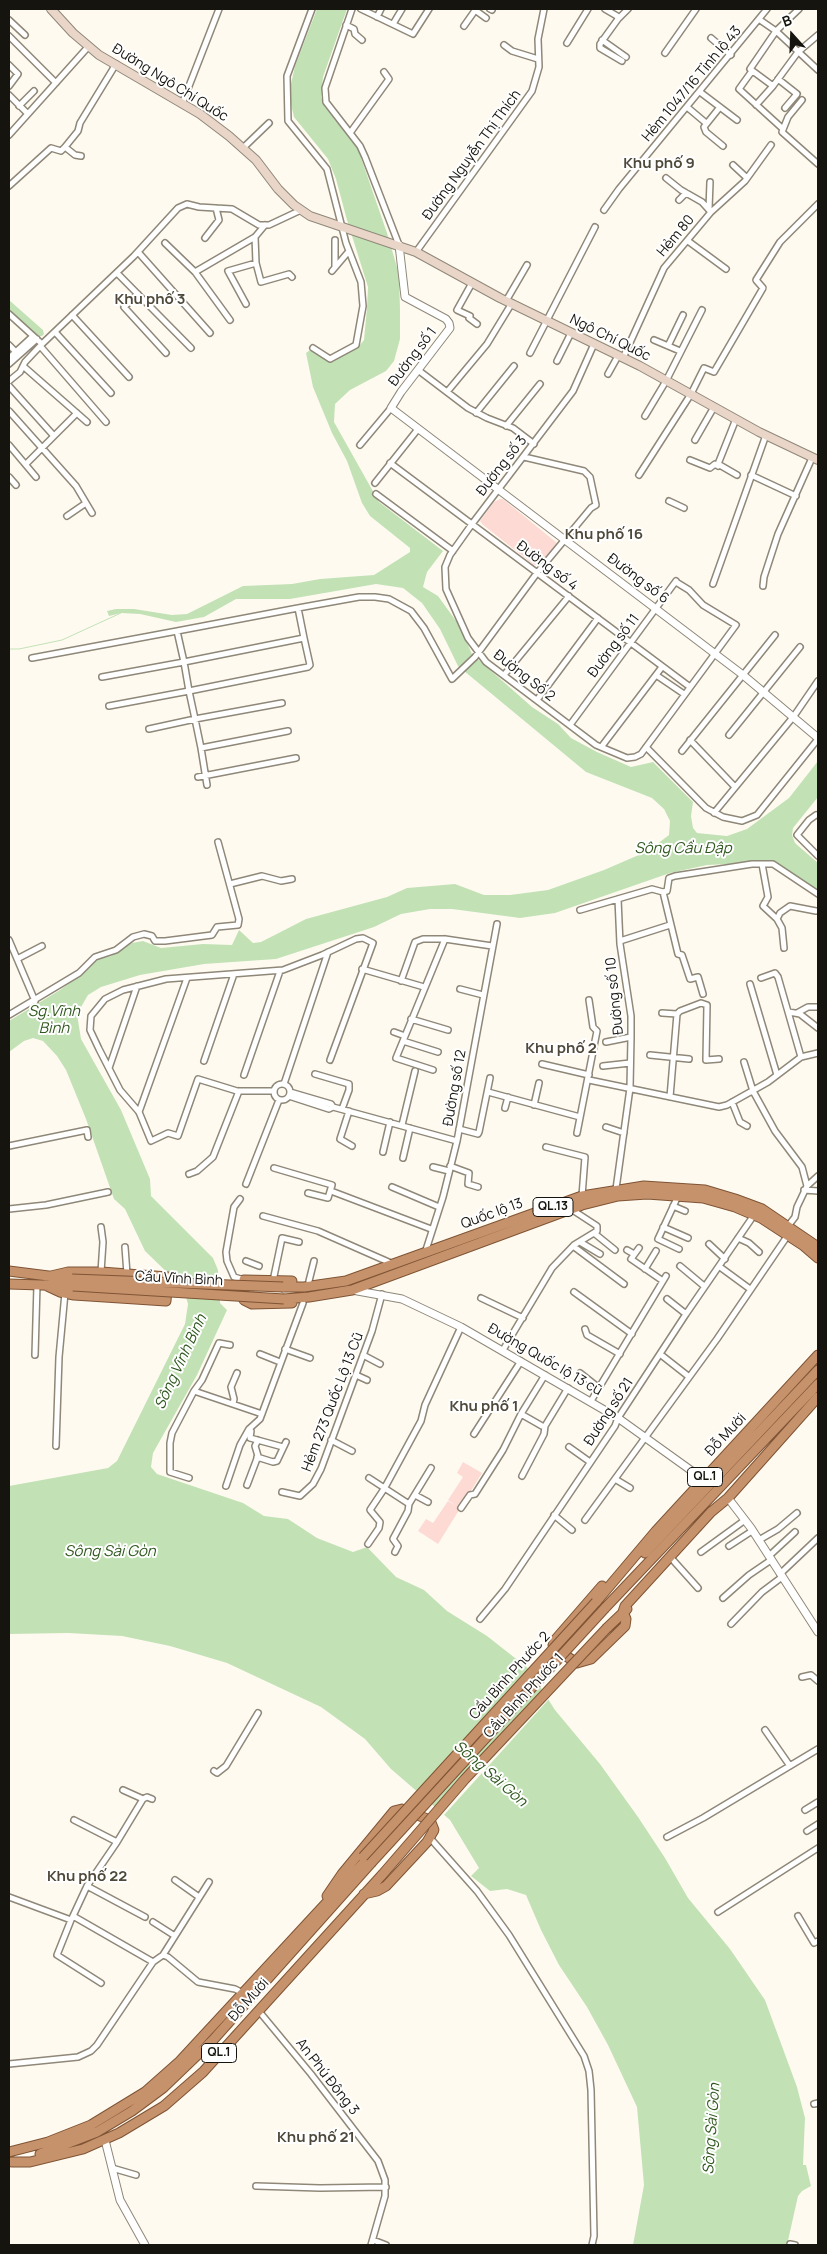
<!DOCTYPE html>
<html>
<head>
<meta charset="utf-8">
<style>
	body { margin:0 }
	#map { position:relative; width:827px; height:2254px; overflow:hidden; background:#fffaf0; font-family:Manrope,sans-serif }
	canvas { display:block }
	.frame { position:absolute; inset:0; border:10px solid #16140e; pointer-events:none }
	.north { position:absolute; left:767px; top:10px; width:50px; height:50px; -webkit-text-stroke:4px #fff; paint-order:stroke; rotate:340deg; font-size:14px; font-weight:700; line-height:20px; text-align:center; color:#16140e }
	.north::after { content:''; display:block; margin:auto; width:18px; height:22px; background:#16140e; clip-path:polygon(50% 0,100% 100%,50% 72%,0 100%) }
</style>
</head>
<body>
<div id="map">
<canvas width="827" height="2254"></canvas>
<div class="frame"></div>
<div class="north">B</div>
</div>
<script>
const c = document.querySelector('canvas').getContext('2d');
c.lineJoin = 'round';
function fillPath(path, color) { c.fillStyle = color; c.fill(path, 'evenodd'); }
const shape = rows => new Path2D(rows.map(r => 'M' + r).join(''));
function stroke(path, color, width, dash) { c.strokeStyle = color; c.lineWidth = width; c.lineCap = dash ? 'butt' : 'round'; c.setLineDash(dash || []); c.stroke(path); }
function write(font, color, halo, rows, align = 'center') {
  c.font = font + ' Manrope,sans-serif'; c.lineWidth = 4; c.setLineDash([]); c.textBaseline = 'middle'; c.strokeStyle = halo; c.fillStyle = color; for (const [text, x, y, turn = 0] of rows) {
    c.save(); c.translate(x, y); c.rotate((+turn || 0) * Math.PI / 180); c.textAlign = isNaN(turn) ? turn : align; if (halo) c.strokeText(text, 0, 0); c.fillText(text, 0, 0); c.restore();
  }
}
fillPath(shape([
	[500,499,503,499,557,543,540,565,534,565,482,524,480,521,494,502],
	[463,1462,482,1473,438,1544,418,1531,426,1519,433,1523,448,1501,456,1506,448,1500,463,1477,457,1473]
]), '#fddad4');
fillPath(shape([
	[317,9,347,9,323,77,321,97,325,107,358,149,387,233,399,274,400,309,400,339,394,361,386,371,350,390,335,404,334,422,379,502,443,551,427,572,423,587,438,596,459,625,472,654,532,707,558,724,571,738,597,752,631,767,653,762,693,802,691,816,693,828,697,833,727,836,747,829,789,798,818,761,818,797,793,828,792,835,795,843,818,863,818,891,781,865,774,862,707,865,670,873,555,913,520,918,452,909,430,909,401,914,374,927,276,959,204,964,140,975,101,987,88,995,77,1014,81,1039,121,1110,150,1179,151,1196,213,1258,218,1270,220,1303,227,1310,197,1375,153,1453,151,1467,157,1474,243,1503,264,1516,288,1519,317,1538,353,1552,367,1547,396,1577,424,1590,447,1611,487,1636,529,1669,555,1710,600,1764,638,1817,665,1858,688,1898,730,1949,765,2000,797,2087,805,2118,803,2165,806,2165,811,2186,802,2191,798,2196,787,2245,633,2245,644,2185,637,2107,608,2045,587,2007,559,1965,541,1930,526,1895,507,1889,490,1891,471,1876,479,1868,450,1820,391,1769,365,1739,321,1707,227,1663,170,1646,122,1636,68,1633,9,1634,9,1486,108,1468,117,1461,185,1324,188,1304,186,1297,178,1283,145,1251,125,1209,114,1199,86,1119,66,1070,57,1056,43,1041,33,1038,24,1041,9,1052,9,1021,60,990,87,970,95,960,111,956,132,943,143,941,161,948,203,944,232,945,239,930,253,943,261,942,306,919,387,897,407,888,455,884,484,895,510,895,548,890,604,870,648,851,669,835,670,821,664,809,652,798,586,772,458,666,440,629,422,603,403,588,376,584,290,599,236,599,204,617,176,622,140,614,121,613,109,616,107,611,116,609,134,609,172,615,187,614,243,586,292,584,320,579,374,575,410,552,410,548,370,516,362,503,347,461,332,433,313,387,306,353,310,350,315,352,330,362,359,346,364,340,367,308,368,287,347,220,336,179,328,159,294,117,291,104,291,84,295,66],
	[9,300,43,330,44,334,42,336,37,336,9,311]
]), '#c2e2b6');
fillPath(shape([
	[547,1692,550,1698,443,1816,437,1812]
]), '#fffaf0');
stroke(shape([
	[9,649,19,649,62,640,121,613]
]), '#c2e2b6', 1);
const minor = shape([
	[312,9,287,76,288,121,327,169,346,243,361,282,363,306,356,345,330,359,313,348],
	[352,9,325,88,326,102,360,146,365,157,399,245],
	[361,9,413,34,429,9],
	[490,9,492,10],
	[605,9,617,16,618,19,600,44,600,48,622,61],
	[799,9,776,31,750,69,773,86,798,52,818,35],
	[475,10,486,18],
	[377,17,381,9],
	[618,19,628,9],
	[9,20,25,35],
	[760,20,776,31,818,70],
	[393,24,402,9],
	[346,25,354,29,355,34,362,40],
	[464,26,476,9],
	[9,36,56,83],
	[711,38,731,55],
	[602,40,626,57],
	[567,43,588,9],
	[504,45,512,51,538,59],
	[665,53,696,9],
	[9,65,18,74,9,86],
	[752,71,739,89,783,129],
	[778,79,797,94,785,108],
	[700,92,737,120],
	[9,95,28,114],
	[802,100,788,117,782,132,818,164],
	[182,104,219,9],
	[756,105,773,86],
	[19,106,34,91],
	[687,107,706,123],
	[720,107,704,127,706,132,723,146],
	[350,133,389,79,384,72],
	[9,135,88,47],
	[65,147,75,155,81,156],
	[243,148,269,123],
	[733,165,747,178],
	[666,178,681,190,702,202,711,212],
	[9,186,51,148,61,151,65,147,78,131,80,123,116,64],
	[679,200,686,193],
	[709,209,710,182],
	[604,210,619,189,767,9],
	[255,237,256,263,261,282,289,274,292,277],
	[205,238,219,220,216,208],
	[335,240,335,267],
	[688,241,726,269],
	[165,243,195,272],
	[138,252,210,333],
	[416,252,532,91,539,67,538,39,544,9],
	[332,271,349,251],
	[117,273,191,348],
	[472,283,457,310,470,316,469,318,477,324],
	[138,294,124,307,166,353],
	[506,301,527,265],
	[246,304,228,271,256,263],
	[9,314,42,344],
	[72,315,129,377],
	[230,320,195,272,255,237,265,225],
	[55,332,111,393],
	[654,340,680,351],
	[594,344,573,391,472,524,450,555,445,567,446,589,468,638,486,662,596,745,627,758,635,757,641,754,736,625,703,605,689,590,676,582],
	[9,345,16,352],
	[668,346,683,315],
	[41,347,106,422],
	[530,353,595,227],
	[9,358,33,336],
	[623,358,664,268,711,212,745,181,771,145],
	[557,361,571,333],
	[9,364,37,339],
	[23,366,87,422],
	[418,370,468,408,487,418,513,428,534,444],
	[608,374,618,356],
	[9,381,20,372,25,362,42,344,134,256,178,208,187,204,199,207,232,209,259,225,269,225,301,210],
	[9,386,54,436],
	[447,392,487,344,512,303],
	[9,411,76,486,92,513],
	[476,413,514,366],
	[645,416,666,381,702,310],
	[736,419,718,464,737,475],
	[506,426,540,384],
	[695,440,714,407],
	[9,445,36,477],
	[360,445,391,408],
	[690,460,710,468,715,464,718,466],
	[390,463,690,687],
	[26,464,77,413],
	[639,475,691,394,704,368,714,372,763,288,756,280,780,242,818,204],
	[751,475,796,496],
	[9,477,16,485],
	[375,483,418,429],
	[376,494,453,551],
	[669,501,684,508],
	[67,516,86,503],
	[713,584,766,435],
	[763,586,764,577,778,534,812,458],
	[298,608,177,631,184,662,304,638,298,608,359,597,375,597,389,599,411,611,424,628,452,679,475,657,537,573,591,508,596,505,590,477,584,471,524,457],
	[32,658,177,631],
	[504,675,569,596],
	[656,675,684,694],
	[102,677,184,662,189,691,308,667,310,665,304,638],
	[537,700,598,618],
	[109,706,189,691,195,719,282,703],
	[570,725,676,581],
	[149,729,195,719,201,748,288,731],
	[729,735,800,647],
	[690,740,735,787],
	[602,746,662,667],
	[646,747,706,808,723,817,742,821,757,815,818,739],
	[201,748,207,785],
	[682,751,775,635],
	[198,777,296,758],
	[714,813,794,716,818,681],
	[816,815,809,820,797,835,818,856],
	[762,864,768,897,763,906,777,919,782,928,784,948],
	[230,884,262,876,281,881,292,879],
	[663,892,678,954,682,955,690,979,698,977,703,994],
	[580,910,652,889,663,892,667,891,669,878,675,876,752,864,773,864,818,894],
	[777,919,780,913,790,906,816,911],
	[9,940,35,1001],
	[620,941,670,925],
	[17,959,42,946],
	[362,969,424,987],
	[761,978,775,973,778,977,801,1057],
	[401,981,415,942,423,939,445,939,492,946],
	[750,984,777,1075],
	[460,989,483,995],
	[789,1012,800,1014,818,1028],
	[662,1013,677,1014],
	[797,1013,808,1007,818,1007],
	[9,1015,79,973,95,957,116,950,133,937,144,934,152,936,155,941,165,941,212,935,217,927,238,925,239,919,218,842],
	[411,1019,448,1030],
	[394,1032,405,1036],
	[403,1041,438,1052],
	[606,1042,631,1037],
	[650,1055,689,1059],
	[801,1057,818,1053],
	[204,1061,234,974],
	[744,1062,753,1091,775,1131,802,1167,807,1186],
	[542,1064,589,1075],
	[603,1066,630,1063],
	[109,1068,137,986],
	[433,1070,396,1058,445,939],
	[315,1074,349,1084,349,1090,342,1109],
	[244,1075,280,971],
	[589,1080,719,1107,727,1105,768,1082,801,1057],
	'274 1092a8 8 0 1 1 16 0a8 8 0 1 1-16 0Z',
	[284,1084,328,952],
	[274,1091,237,1091,198,1079,178,1136,168,1133,151,1141,139,1112,120,1090,99,1049,90,1030,91,1016,105,999,123,990,166,979,283,970,322,955,356,939,363,938,373,943,330,1060],
	[290,1092,331,1104,333,1107,457,1141],
	[488,1092,580,1117],
	[289,1096,329,1109,333,1107],
	[670,1097,677,1014,680,1011,701,1003,707,1005,706,1060,719,1059],
	[732,1102,740,1122,747,1126],
	[534,1105,539,1083],
	[505,1108,508,1097],
	[349,1111,340,1139,352,1146],
	[139,1112,187,978],
	[402,1125,415,1071],
	[606,1127,624,1133],
	[459,1129,478,1134,479,1132,490,1078],
	[577,1133,597,1031,593,1027,589,1000],
	[9,1146,87,1130,88,1137],
	[546,1147,585,1157,582,1196],
	[383,1152,390,1122],
	[403,1158,410,1128],
	[450,1166,469,1173,468,1184,478,1187],
	[433,1167,449,1171],
	[274,1168,332,1185,328,1198,308,1193],
	[189,1174,197,1171,213,1157,239,1091],
	[246,1184,279,1100],
	[392,1187,439,1207],
	[616,1189,630,1088,631,1037,631,1016,620,944,618,899],
	[804,1190,818,1191],
	[331,1191,431,1229],
	[678,1196,658,1239,679,1249],
	[240,1199,234,1207,226,1252,227,1261,234,1277,244,1280],
	[673,1206,685,1211],
	[9,1209,46,1205,108,1192],
	[263,1216,318,1231,393,1264],
	[788,1226,795,1217,797,1207,807,1186,818,1176],
	[663,1227,688,1238],
	[594,1233,615,1250],
	[738,1238,749,1243,759,1252],
	[580,1242,600,1254],
	[709,1244,725,1259],
	[573,1246,624,1284],
	[125,1247,127,1274],
	[639,1248,631,1259,663,1281],
	[627,1250,634,1254],
	[425,1253,443,1197,457,1141,497,924],
	[246,1261,259,1266],
	[680,1266,704,1286],
	[720,1267,750,1289],
	[645,1269,656,1251],
	[101,1272,103,1242,101,1227],
	[273,1281,282,1238,299,1242],
	[309,1281,314,1261],
	[574,1292,632,1334],
	[481,1298,523,1318],
	[667,1299,686,1314],
	[585,1329,587,1335,620,1354],
	[285,1349,310,1358],
	[503,1350,552,1268,574,1245,597,1231,597,1226,571,1209],
	[260,1354,280,1362],
	[660,1354,688,1376],
	[35,1355,37,1285],
	[363,1355,380,1364],
	[580,1373,599,1388],
	[356,1375,367,1380],
	[194,1391,262,1414],
	[591,1401,666,1276],
	[233,1404,234,1399,231,1387,237,1373],
	[521,1414,542,1426],
	[249,1429,251,1431,250,1438,283,1447],
	[474,1434,521,1361],
	[331,1440,352,1451],
	[56,1446,59,1357,65,1293],
	[569,1447,590,1462],
	[257,1457,273,1462,277,1461,286,1442],
	[522,1476,544,1434,545,1426,568,1388],
	[189,1478,170,1472,170,1443,172,1433,194,1391,202,1380,219,1343,230,1345],
	[369,1478,409,1504],
	[615,1479,630,1488],
	[247,1485,258,1456,255,1446,258,1440],
	[226,1486,240,1445,249,1429,260,1419,303,1303],
	[282,1492,300,1496,313,1484,321,1469,372,1331,382,1294],
	[415,1495,428,1502],
	[461,1508,470,1495,475,1494,503,1450,521,1414,545,1375],
	[554,1515,572,1530],
	[585,1520,717,1339,788,1235],
	[759,1540,778,1529,797,1513],
	[368,1544,379,1528,380,1522,370,1510,384,1489,421,1421,425,1405,461,1327],
	[729,1546,752,1531],
	[395,1552,398,1546,393,1539,408,1511,409,1504,431,1468],
	[701,1552,745,1520],
	[769,1556,795,1532],
	[672,1559,698,1588],
	[780,1574,818,1538],
	[723,1598,749,1575,771,1560],
	[480,1619,505,1589,615,1426,618,1418,686,1314,754,1215],
	[731,1624,762,1592,782,1577],
	[802,1677,811,1675,818,1681],
	[765,1730,790,1766],
	[214,1771,217,1773,226,1766,258,1713],
	[143,1799,147,1797,152,1799],
	[805,1810,818,1802],
	[74,1820,117,1842],
	[807,1831,818,1824],
	[667,1837,703,1818,818,1749],
	[430,1838,477,1891,509,1935,584,2056,589,2071,591,2090,594,2236,592,2245],
	[175,1880,199,1897],
	[87,1886,145,1917],
	[9,1897,71,1920,73,1916,153,1962],
	[718,1912,818,1848],
	[73,1916,87,1886,117,1842,143,1799,123,1790],
	[798,1916,814,1943,818,1941],
	[71,1920,57,1955,101,1983],
	[153,1922,175,1936],
	[163,1955,168,1957,198,1982,235,1989,243,1993],
	[258,2010,311,2074,378,2161,385,2180,385,2196,371,2245],
	[9,2064,78,2057,91,2051,97,2045,153,1962,163,1955,209,1882],
	[814,2104,818,2103],
	[112,2168,136,2175],
	[256,2186,320,2188,386,2187],
	[373,2240,386,2245],
	[790,2244,795,2245]
]);
const tertiary = shape([
	[399,245,405,297,446,319,449,323,450,328,401,392,391,408,743,675,818,738],
	[352,1290,402,1299,461,1327,618,1418,703,1479],
	[728,1498,751,1528,818,1632],
	[105,2140,120,2200,145,2245]
]);
const secondary = shape([
	[51,9,73,33,99,55,200,114,229,136,256,160,278,189,294,205,310,216,416,252,500,298,640,366,759,432,818,460]
]);
const trunk = shape([
	[9,1271,72,1279],
	[292,1281,244,1280,243,1293,244,1300,252,1304,292,1303],
	[9,1284,73,1286],
	[45,1285,60,1292,74,1295,166,1301,168,1277,101,1272,68,1272,51,1276],
	[283,1287,304,1287,346,1281,582,1196,644,1186,705,1190,735,1199,762,1209,818,1247],
	[284,1299,309,1297,352,1290,582,1205,618,1196,647,1194,703,1198,735,1207,761,1218,804,1246,818,1258],
	[645,1553,818,1370],
	[602,1586,556,1639,553,1645,555,1649,577,1663,591,1659,625,1626,626,1619,623,1612],
	[596,1602,656,1531,818,1355],
	[605,1608,818,1384],
	[623,1612,625,1606,711,1512,728,1498,818,1397],
	[607,1628,627,1609],
	[327,1896,342,1874,394,1811,402,1809,430,1820,434,1830,427,1842,386,1886,377,1891,364,1894],
	[9,2152,48,2142,91,2125,145,2092,180,2061,367,1859],
	[40,2154,97,2132,132,2111,163,2088,213,2040,371,1863],
	[12,2162,30,2162,83,2149,119,2133,164,2106,203,2072,382,1875]
]);
stroke(minor, '#8f8879', 8);
stroke(tertiary, '#8f8879', 9);
stroke(secondary, '#8f8879', 10);
stroke(trunk, '#7f5434', 11);
stroke(minor, '#fff', 5);
stroke(tertiary, '#fff', 7);
stroke(secondary, '#e9d6c8', 8);
stroke(trunk, '#c6926c', 9);
const trunkBridge = shape([
	[72,1279,283,1287],
	[73,1286,284,1299],
	[363,1857,596,1602],
	[371,1863,605,1608],
	[382,1875,465,1779,607,1628]
]);
stroke(trunkBridge, '#7f5434', 11, []);
stroke(trunkBridge, '#c6926c', 9);
for (const [x, y, w] of [
	[553,1207,40],
	[705,1477,35],
	[219,2053,35]
]) { const box = new Path2D(); box.roundRect(x - w / 2, y - 9.5, w, 19, 4); c.fillStyle = '#fff'; c.fill(box); stroke(box, '#16140e', 1); }
write('bold 12px', '#16140e', null, [
	["QL.13",553,1207],
	["QL.1",705,1477],
	["QL.1",219,2053]
]);
write('14px', '#16140e', '#fff', [
	["Đường Ngô Chí Quốc",170,83,32],
	["Hẻm 1047/16 Tỉnh lộ 43",692,84,-50],
	["Đường Nguyễn Thị Thích",472,155,-54],
	["Hẻm 80",676,236,-50],
	["Ngô Chí Quốc",610,338,26],
	["Đường số 1",413,357,-53],
	["Đường số 3",502,466,-52],
	["Đường số 4",547,566,37],
	["Đường số 6",638,579,37],
	["Đường số 11",614,646,-53],
	["Đường Số 2",524,676,38],
	["Đường số 10",615,996,-96],
	["Đường số 12",455,1088,-80],
	["Quốc lộ 13",492,1214,-20],
	["Cầu Vĩnh Bình",179,1279,3],
	["Đường Quốc lộ 13 cũ",545,1360,30],
	["Hẻm 273 Quốc Lộ 13 Cũ",333,1402,-69],
	["Đường số 21",609,1412,-57],
	["Đỗ Mười",726,1435,-47],
	["Cầu Bình Phước 2",510,1676,-48],
	["Cầu Bình Phước 1",524,1696,-47],
	["Đỗ Mười",249,2000,-48],
	["An Phú Đông 3",327,2077,52]
]);
write('bold 15px', '#4f493b', '#fff', [
	["Khu phố 9",659,164],
	["Khu phố 3",150,300],
	["Khu phố 16",604,535],
	["Khu phố 2",561,1049],
	["Khu phố 1",484,1407],
	["Khu phố 22",87,1877],
	["Khu phố 21",316,2138]
]);
write('italic 15px', '#2f571d', '#fff', [
	["Sông Cầu Đập",683,849],
	["Sg.Vĩnh",54,1012],
	["Bình",54,1029],
	["Sông Vĩnh Bình",181,1362,-65],
	["Sông Sài Gòn",110,1552],
	["Sông Sài Gòn",490,1774,41],
	["Sông Sài Gòn",712,2129,-86]
]);
</script>
</body>
</html>
